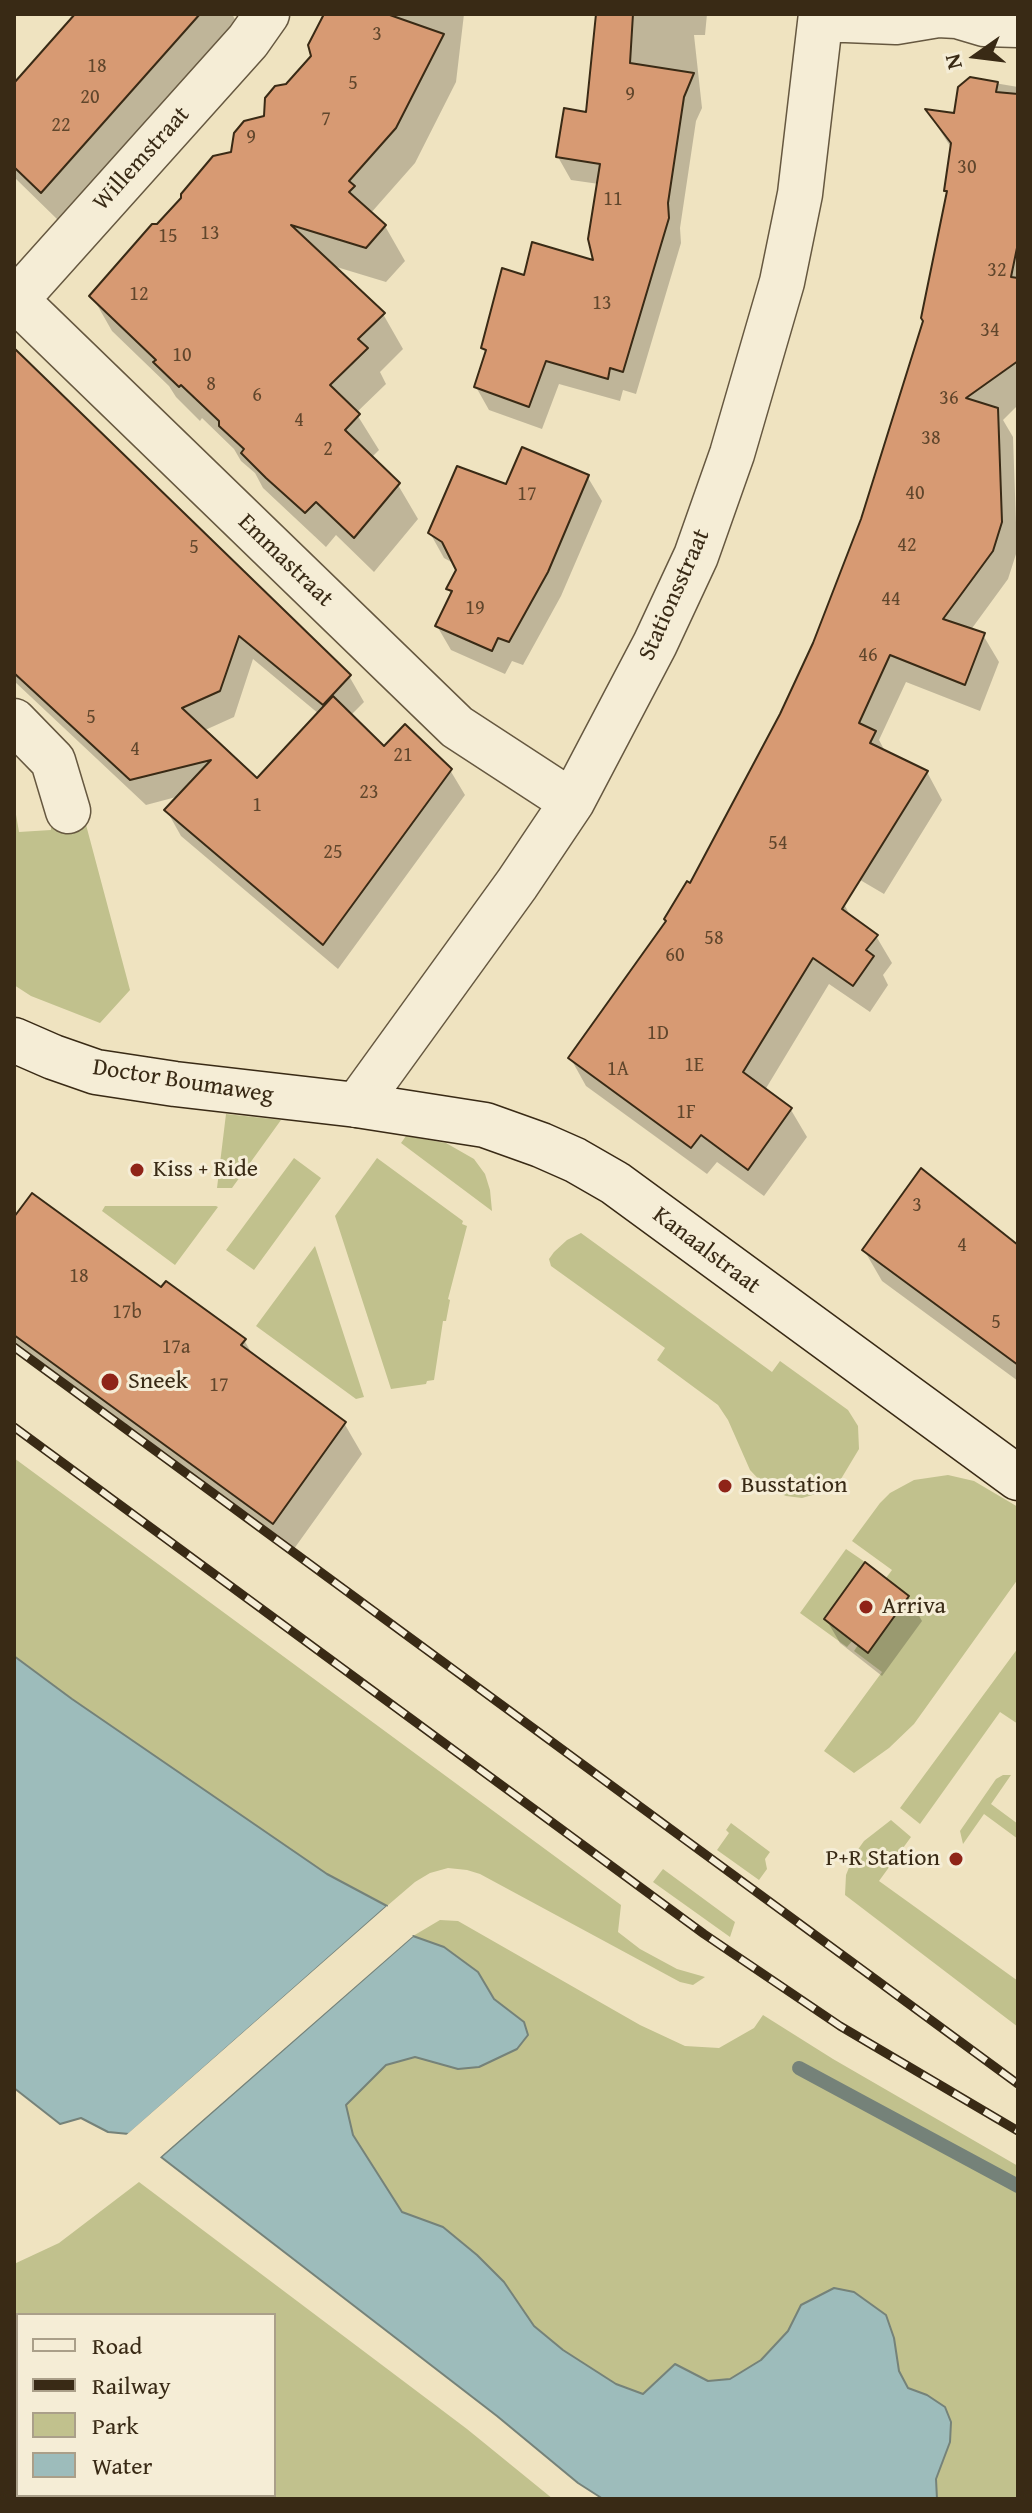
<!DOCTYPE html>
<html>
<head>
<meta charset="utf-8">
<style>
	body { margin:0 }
	#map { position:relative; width:1032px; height:2513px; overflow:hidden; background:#efe3c0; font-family:"Gentium Book Plus",serif }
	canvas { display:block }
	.frame { position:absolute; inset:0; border:16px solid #392a15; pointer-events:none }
	.legend { position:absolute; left:16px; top:2313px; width:260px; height:184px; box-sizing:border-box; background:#f5edd6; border:2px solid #aa9f89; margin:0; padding:10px 14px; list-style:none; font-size:24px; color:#392a15 }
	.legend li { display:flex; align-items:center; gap:16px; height:40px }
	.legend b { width:40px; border:2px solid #aa9f89 }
	.north { position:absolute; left:936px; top:16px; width:80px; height:80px; -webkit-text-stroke:6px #f5edd6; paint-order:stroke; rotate:256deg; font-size:22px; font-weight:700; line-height:32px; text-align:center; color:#392a15 }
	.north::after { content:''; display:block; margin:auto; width:28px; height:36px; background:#392a15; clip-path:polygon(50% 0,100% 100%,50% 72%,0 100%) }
</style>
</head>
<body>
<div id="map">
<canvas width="1032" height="2513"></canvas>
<div class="frame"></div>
<ul class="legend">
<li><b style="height:10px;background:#f5edd6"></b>Road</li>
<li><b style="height:10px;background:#392a15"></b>Railway</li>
<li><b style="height:22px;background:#c1c18d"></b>Park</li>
<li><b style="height:22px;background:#9dbcbb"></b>Water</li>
</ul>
<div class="north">N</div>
</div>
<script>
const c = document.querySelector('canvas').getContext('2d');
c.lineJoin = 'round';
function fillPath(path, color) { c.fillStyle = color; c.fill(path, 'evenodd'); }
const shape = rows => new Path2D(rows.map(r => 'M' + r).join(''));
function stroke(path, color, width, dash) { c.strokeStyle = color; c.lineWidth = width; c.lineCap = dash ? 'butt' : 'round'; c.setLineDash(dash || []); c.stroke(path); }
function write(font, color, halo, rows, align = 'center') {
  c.font = font + ' "Gentium Book Plus",serif'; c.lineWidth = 6; c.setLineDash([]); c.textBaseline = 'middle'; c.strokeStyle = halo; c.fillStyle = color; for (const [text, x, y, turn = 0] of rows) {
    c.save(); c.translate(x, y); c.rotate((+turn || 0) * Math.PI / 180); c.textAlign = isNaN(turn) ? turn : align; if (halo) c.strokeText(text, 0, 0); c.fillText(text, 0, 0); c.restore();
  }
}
fillPath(shape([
	[14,803,19,832,51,830,51,824,85,821,130,990,100,1023,31,996,14,985],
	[226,1114,281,1120,232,1188,217,1188],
	[406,1136,446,1143,474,1159,485,1174,490,1190,492,1211,401,1143],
	[294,1158,321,1178,254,1270,226,1250],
	[377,1158,463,1221,462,1224,467,1226,448,1299,450,1300,446,1321,443,1321,434,1380,427,1381,426,1384,391,1389,335,1216],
	[105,1206,216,1206,218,1207,175,1265,102,1211],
	[581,1233,772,1372,780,1361,848,1410,858,1426,859,1449,841,1479,823,1492,802,1498,786,1496,766,1487,750,1470,728,1420,718,1405,657,1360,665,1348,551,1266,549,1259,554,1252,567,1240],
	[315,1246,364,1397,356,1399,256,1326],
	[14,1458,621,1905,618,1932,640,1949,677,1969,705,1977,693,1985,680,1982,480,1874,467,1870,448,1868,430,1873,415,1882,387,1906,327,1874,72,1699,14,1656],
	[948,1475,974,1481,1018,1507,1018,1579,914,1724,889,1748,854,1773,824,1751,882,1672,854,1651,858,1645,869,1651,909,1596,886,1578,892,1570,852,1541,880,1503,890,1493,914,1480],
	[846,1549,865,1562,824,1619,853,1640,847,1647,800,1613],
	[1018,1648,1018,1724,1000,1712,920,1824,900,1808],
	[1003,1775,1011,1775,991,1804,1018,1824,1018,1839,984,1814,963,1844,960,1831,996,1779],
	[891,1820,911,1837,879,1881,1018,1981,1018,2027,845,1895,846,1875,854,1855,864,1841],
	[731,1823,770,1852,765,1859,767,1869,759,1880,717,1850,729,1833,726,1830],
	[663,1869,735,1922,730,1937,653,1882],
	[440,1920,458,1921,640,2025,685,2046,719,2048,754,2028,763,2015,833,2059,1018,2166,1018,2499,937,2499,936,2479,950,2442,951,2422,945,2407,927,2395,908,2388,899,2371,894,2338,801,2305,788,2331,761,2360,730,2379,708,2381,675,2364,644,2394,616,2384,563,2350,534,2326,504,2282,477,2255,443,2227,402,2212,353,2135,345,2105,386,2065,415,2057,457,2069,524,2022,494,1999,478,1972,444,1947,413,1936],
	[139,2182,467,2429,553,2499,232,2499,227,2495,274,2495,274,2315,18,2315,18,2339,14,2336,14,2264,59,2243]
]), '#c1c18d');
const water = shape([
	[14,1656,72,1699,327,1874,387,1906,129,2134,108,2132,81,2118,60,2124,14,2088,14,1656],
	[413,1936,444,1947,478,1972,494,1999,524,2022,528,2035,517,2049,479,2067,458,2069,415,2057,386,2065,346,2105,353,2135,402,2212,443,2227,477,2255,504,2282,534,2326,563,2350,616,2384,643,2394,675,2364,708,2381,730,2379,761,2360,788,2331,801,2305,834,2288,854,2292,886,2315,894,2338,899,2371,908,2388,927,2395,945,2407,951,2422,950,2442,936,2479,937,2499,603,2499,578,2483,497,2416,161,2157,413,1936]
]);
fillPath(water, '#9dbcbb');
stroke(water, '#758279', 2);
fillPath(shape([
	[387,1906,390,1909,131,2137,124,2137],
	[410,1933,413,1936,158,2159,158,2154]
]), '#efe3c0');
fillPath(shape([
	[77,14,232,14,236,21,59,221,14,177,14,84],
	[327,14,464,14,456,82,415,163,370,214,385,226,405,261,386,282,330,265,383,314,403,349,380,372,386,384,356,413,379,450,371,458,398,485,418,519,374,572,336,535,326,547,263,488,255,473,241,461,234,449,202,418,200,421,176,397,169,386,112,331,92,296,266,118,287,85,313,57],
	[599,14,707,14,705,35,694,35,702,108,696,121,680,228,681,243,636,394,623,390,620,401,559,384,542,429,489,410,476,387,487,354,483,347,526,278,596,262,599,184,571,180,558,157,588,114],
	[971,79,1018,87,1018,405,1003,420,1013,437,1017,551,1008,579,970,631,983,635,999,662,980,711,906,682,879,740,886,753,927,772,942,800,884,894,850,874,844,904,852,919,876,936,892,963,883,975,888,985,870,1012,829,984,765,1090,791,1110,807,1137,764,1196,717,1162,707,1174,586,1086,571,1059,691,886,782,714,815,644,863,520,925,321,949,194,946,190,952,149,928,112,956,116],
	[14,355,349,676,364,702,350,716,384,749,450,770,465,795,338,969,181,836,167,811,180,796,146,805,14,681],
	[253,659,319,714,257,781,203,731,234,717],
	[587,476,602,501,561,596,523,665,512,661,505,674,451,650,437,626,452,596,448,589,458,570,455,564,444,558,430,533,507,487],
	[14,1221,162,1290,244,1340,254,1357,344,1423,362,1454,291,1553,14,1351],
	[1018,1248,1018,1381,882,1281,864,1250],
	[908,1597,922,1621,882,1676,840,1643,826,1619],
	[18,2485,18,2495,68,2495,73,2499,14,2499,14,2490]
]), '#0003');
stroke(shape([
	[799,2068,1018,2186]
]), '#758279', 14);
const building = shape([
	[75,14,200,14,41,193,14,167,14,83,75,14],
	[324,14,387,14,444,34,396,128,349,181,355,186,349,192,386,225,366,248,291,225,385,313,358,339,368,348,330,385,360,414,345,430,400,483,354,538,316,502,305,513,266,478,241,453,244,449,219,426,219,421,181,385,179,387,153,362,156,360,89,296,152,224,157,224,181,198,181,194,213,156,231,152,234,133,244,121,264,116,265,98,275,86,286,84,311,56,308,45,324,14],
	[596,14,633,14,630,63,694,73,684,97,668,203,669,218,623,372,610,368,608,379,546,361,529,407,474,387,486,350,481,348,502,268,524,275,532,242,593,260,588,239,600,164,556,157,564,108,586,112,596,14],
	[970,77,998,82,996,92,1018,94,1018,243,1011,277,1018,278,1018,361,966,398,998,408,1002,522,993,551,943,619,985,633,965,685,890,655,859,723,876,731,870,743,928,771,842,909,878,935,866,950,874,956,853,986,813,958,743,1072,792,1108,748,1170,701,1135,691,1148,568,1058,666,921,664,919,687,881,690,883,780,714,813,643,861,519,923,321,921,318,947,191,944,191,951,143,925,109,954,113,958,87,970,77],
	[14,348,351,675,323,705,239,636,220,691,182,708,257,778,333,696,384,746,405,724,452,769,323,945,164,810,211,760,130,780,14,673,14,348],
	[522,447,589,475,548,572,509,642,498,638,492,651,435,626,452,591,446,589,456,570,442,542,428,533,457,466,506,484,522,447],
	[921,1168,1018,1245,1018,1365,862,1250,921,1168],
	[32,1193,161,1287,166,1281,246,1339,241,1345,346,1422,273,1524,14,1335,14,1217,32,1193],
	[865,1562,909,1596,868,1653,824,1619,865,1562]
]);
fillPath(building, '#d79a73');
stroke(building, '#392a15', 2);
const minor = shape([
	[821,19,896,22,938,15,957,16,984,24,1018,25],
	[16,300,457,727,572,802],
	[14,302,248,41,267,14],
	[14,721,53,761,68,811],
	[357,1105,517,884,572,802,655,644,696,556,732,454,782,282,800,194,821,14],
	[14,2368,18,2371],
	[181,2495,186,2499]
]);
const secondary = shape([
	[14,1040,53,1057,96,1072,175,1084,357,1105,485,1125,541,1145,575,1160,615,1183,1018,1478]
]);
stroke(minor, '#665840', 47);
stroke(secondary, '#392a15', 47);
stroke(minor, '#f5edd6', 44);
stroke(secondary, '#f5edd6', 44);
const rail = shape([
	[14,1347,1018,2084],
	[14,1427,704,1934,840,2026,1018,2131]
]);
stroke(rail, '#392a15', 9);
stroke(rail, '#f5edd6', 6, [18]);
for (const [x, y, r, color] of [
	[137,1170,8,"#8f2418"],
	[110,1382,10,"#8f2418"],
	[725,1486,8,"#8f2418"],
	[866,1607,8,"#8f2418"],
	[956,1859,8,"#8f2418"]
]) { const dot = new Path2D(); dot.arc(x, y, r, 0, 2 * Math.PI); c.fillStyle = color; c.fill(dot); stroke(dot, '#f5edd6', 3); }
write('20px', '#60462c', null, [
	["3",377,35],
	["18",97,67],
	["5",353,84],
	["9",630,95],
	["20",90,98],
	["7",326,120],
	["22",61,126],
	["9",251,138],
	["30",967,168],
	["11",613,200],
	["13",210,234],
	["15",168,237],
	["32",997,271],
	["12",139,295],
	["13",602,304],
	["34",990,331],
	["10",182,356],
	["8",211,385],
	["6",257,396],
	["36",949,399],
	["4",299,421],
	["38",931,439],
	["2",328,450],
	["40",915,494],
	["17",527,495],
	["42",907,546],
	["5",194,548],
	["44",891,600],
	["19",475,609],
	["46",868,656],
	["5",91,718],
	["4",135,750],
	["21",403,756],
	["23",369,793],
	["1",257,806],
	["54",778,844],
	["25",333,853],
	["58",714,939],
	["60",675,956],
	["1D",658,1034],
	["1E",694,1066],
	["1A",618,1070],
	["1F",686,1113],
	["3",917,1206],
	["4",962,1246],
	["18",79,1277],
	["17b",127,1313],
	["5",996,1323],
	["17a",176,1348],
	["17",219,1386]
]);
write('24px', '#392a15', '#f5edd6', [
	["Willemstraat",142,159,-48],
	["Emmastraat",285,561,44],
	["Stationsstraat",675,595,-66],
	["Doctor Boumaweg",183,1082,9],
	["Kanaalstraat",706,1251,37]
]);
write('24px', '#392a15', '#f5edd6', [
	["Kiss + Ride",153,1170],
	["Sneek",128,1382],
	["Busstation",741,1486],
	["Arriva",882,1607],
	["P+R Station",940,1859,"right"]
], 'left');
</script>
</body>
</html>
